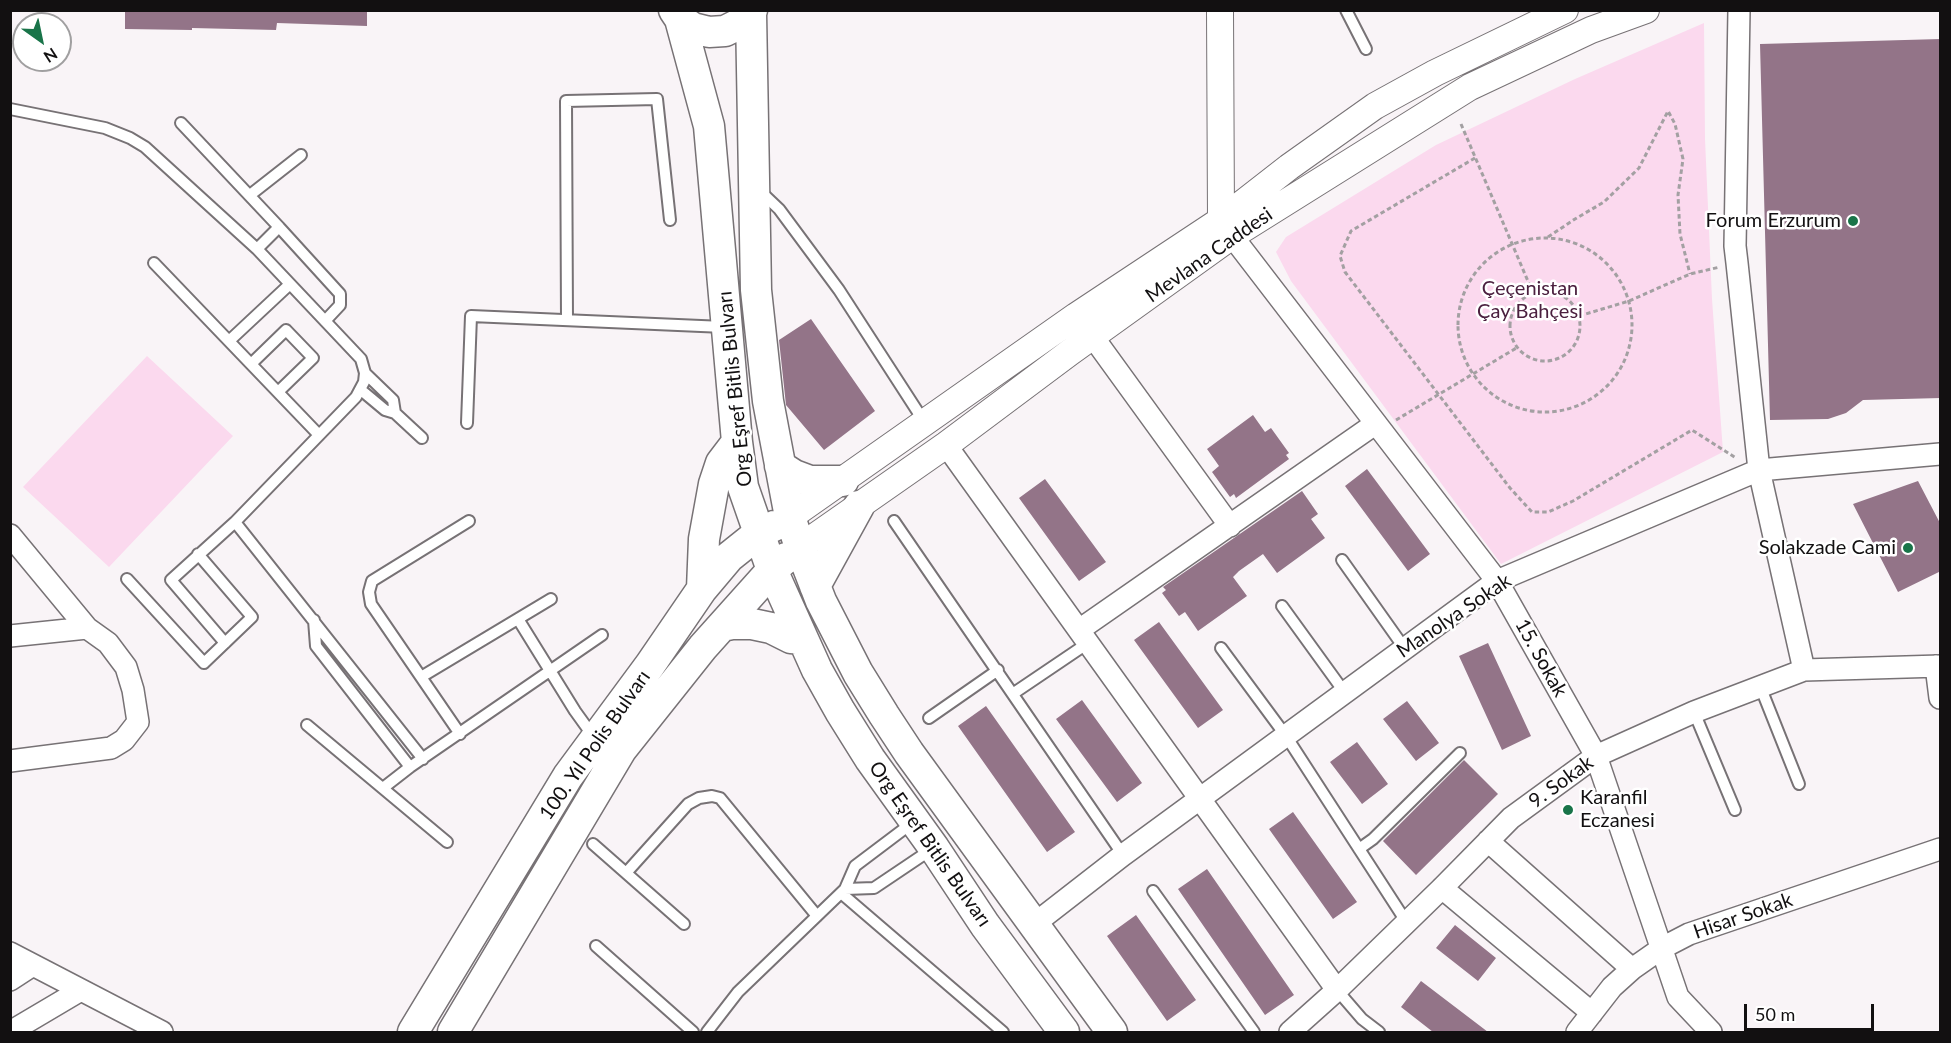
<!DOCTYPE html>
<html>
<head>
<meta charset="utf-8">
<style>
	body { margin:0 }
	#map { position:relative; width:1951px; height:1043px; overflow:hidden; background:#f9f4f7; font-family:Lato,sans-serif }
	canvas { display:block }
	.frame { position:absolute; inset:0; border:12px solid #121011; pointer-events:none }
	.north { position:absolute; left:12px; top:12px; width:60px; height:60px; box-sizing:border-box; background:#fff; border:2px solid #a09fa0; border-radius:50%; rotate:147deg; font-size:16px; font-weight:700; line-height:24px; text-align:center; color:#121011 }
	.north::after { content:''; display:block; margin:auto; width:21px; height:27px; background:#197449; clip-path:polygon(50% 0,100% 100%,50% 72%,0 100%) }
	.scale { position:absolute; left:1744px; top:1004px; width:130px; height:27px; box-sizing:border-box; border:3px solid #121011; border-top:0; padding-left:8px; font-size:18px; line-height:21px; white-space:nowrap; color:#121011; -webkit-text-stroke:4px #fff; paint-order:stroke }
</style>
</head>
<body>
<div id="map">
<canvas width="1951" height="1043"></canvas>
<div class="frame"></div>
<div class="north">N</div>
<div class="scale">50 m</div>
</div>
<script>
const c = document.querySelector('canvas').getContext('2d');
c.lineJoin = 'round';
function fillPath(path, color) { c.fillStyle = color; c.fill(path, 'evenodd'); }
const shape = rows => new Path2D(rows.map(r => 'M' + r).join(''));
function stroke(path, color, width, dash) { c.strokeStyle = color; c.lineWidth = width; c.lineCap = dash ? 'butt' : 'round'; c.setLineDash(dash || []); c.stroke(path); }
function write(font, color, halo, rows, align = 'center') {
  c.font = font + ' Lato,sans-serif'; c.lineWidth = 5; c.setLineDash([]); c.textBaseline = 'middle'; c.strokeStyle = halo; c.fillStyle = color; for (const [text, x, y, turn = 0] of rows) {
    c.save(); c.translate(x, y); c.rotate((+turn || 0) * Math.PI / 180); c.textAlign = isNaN(turn) ? turn : align; if (halo) c.strokeText(text, 0, 0); c.fillText(text, 0, 0); c.restore();
  }
}
fillPath(shape([
	[1704,23,1705,139,1712,299,1723,452,1501,564,1291,281,1276,252,1286,237,1436,145,1575,79],
	[147,356,233,436,109,567,23,487]
]), '#fbd9ee');
fillPath(shape([
	[125,10,367,10,367,26,277,23,276,30,192,28,192,30,125,29],
	[1941,39,1941,398,1863,400,1846,413,1828,419,1770,420,1760,44],
	[811,319,875,411,824,450,786,405,779,340],
	[1253,415,1265,432,1271,428,1289,453,1286,455,1289,459,1236,498,1234,494,1230,497,1212,472,1219,466,1207,449],
	[1367,469,1430,554,1408,571,1345,486],
	[1045,479,1106,562,1079,581,1019,498],
	[1918,481,1941,525,1941,571,1898,592,1853,504],
	[1302,491,1318,514,1311,519,1325,538,1277,573,1263,554,1239,571,1233,577,1247,596,1198,631,1185,612,1179,616,1162,593,1166,590,1163,587],
	[1159,622,1223,710,1198,728,1134,640],
	[1488,643,1531,736,1502,750,1459,656],
	[1082,700,1142,783,1117,802,1056,719],
	[1407,701,1439,743,1416,761,1383,719],
	[986,706,1075,832,1047,852,958,726],
	[1357,742,1388,784,1362,804,1330,762],
	[1464,760,1498,794,1416,875,1383,841],
	[1293,812,1357,902,1333,919,1269,829],
	[1207,869,1294,995,1265,1015,1178,889],
	[1136,915,1196,1000,1167,1021,1107,936],
	[1455,925,1496,958,1478,981,1436,948],
	[1421,981,1488,1032,1433,1032,1401,1007]
]), '#937488');
const service = shape([
	[1346,10,1366,49],
	[10,109,105,128,130,138,145,147,257,249,361,359,365,373,364,382,356,397,235,522,423,759],
	[181,123,279,227,257,249],
	[759,190,779,209,839,290,925,423],
	[250,195,301,155],
	[279,227,340,294,340,305,325,321],
	[154,263,319,435],
	[567,320,566,101,657,99,670,220],
	[229,341,290,284],
	[251,364,286,330,313,358,278,392],
	[365,373,393,400,395,413,422,438],
	[361,390,385,410,395,413],
	[467,423,471,316,724,327],
	[894,521,1123,855],
	[1342,560,1405,649],
	[127,579,204,663,252,617,198,554],
	[1282,606,1345,693],
	[518,619,575,711,593,736],
	[314,620,316,646,410,767],
	[225,643,171,580,235,522],
	[1221,648,1286,736,1407,923],
	[421,677,551,599],
	[1760,686,1799,784],
	[1014,693,1088,643],
	[1694,712,1735,810],
	[929,718,998,670],
	[307,725,447,842],
	[460,734,371,604,369,592,372,581,469,521],
	[383,788,410,767,602,635],
	[593,844,684,924],
	[1359,849,1373,839,1460,753],
	[626,873,688,804,699,798,712,796,720,798,817,916],
	[845,889,874,888,932,849],
	[1153,891,1254,1032],
	[841,893,1003,1032],
	[596,946,693,1032],
	[1337,990,1362,1019,1379,1032],
	[707,1032,738,992,845,889,855,866,912,823]
]);
const minor = shape([
	[1739,10,1735,246,1737,263,1759,470,1804,670],
	[1232,236,1497,581,1596,756,1678,997,1711,1032],
	[1093,337,1230,526],
	[946,445,1337,990],
	[10,535,87,628],
	[1079,630,1375,424],
	[10,636,87,628,108,643,126,667,133,690,138,722,124,740,111,748,10,761],
	[1936,666,1940,698],
	[1488,841,1632,969],
	[1442,888,1592,1013],
	[1033,925,1123,855,1497,581,1759,470,1940,454],
	[10,953,162,1032],
	[10,980,33,965],
	[10,1032,81,990],
	[1290,1032,1337,990,1442,888,1511,818,1596,756,1694,712,1804,670,1940,666],
	[1577,1032,1612,987,1632,969,1662,948,1689,934,1940,849]
]);
const tertiary = shape([
	[1220,10,1221,220,1228,230],
	[790,517,1076,316,1221,220,1289,167,1375,106,1435,73,1565,10],
	[800,547,946,445,1069,353,1232,236,1470,87,1591,30,1646,10]
]);
const secondary = shape([
	[674,10,680,19,693,28,709,32,725,31,739,24,752,10],
	[751,13,756,290,768,401,790,517,800,547,821,601,858,673,884,715,909,753,1112,1032],
	[680,19,709,126,737,442,743,487,772,570,817,670,840,711,870,759,934,848,985,925,1064,1032],
	[780,466,794,475,810,481,843,481],
	[815,586,859,506],
	[702,589,704,539,714,484,721,463,737,442],
	[722,626,732,624,752,624,771,628,791,638,803,639],
	[413,1032,568,776,650,665,702,589,729,557,759,533,774,526],
	[453,1032,621,750,703,647,772,570,786,558]
]);
stroke(service, '#777275', 14);
stroke(minor, '#777275', 24);
stroke(tertiary, '#777275', 28);
stroke(secondary, '#777275', 33);
stroke(shape([
	[1461,124,1533,293],
	[1475,158,1351,231,1340,256,1345,272,1510,488,1532,512,1548,512,1573,501,1692,430,1736,458],
	[1548,237,1575,219,1604,202,1639,168,1668,111,1675,124,1683,159,1678,195,1680,234,1690,274],
	'1458 325a87 87 0 1 1 174 0a87 87 0 1 1-174 0Z',
	'1510 326a35 35 0 1 1 70 0a35 35 0 1 1-70 0Z',
	[1579,316,1629,301,1690,274,1720,267],
	[1396,420,1518,347]
]), '#a3a0a2', 3, [4.5, 3]);
stroke(service, '#fff', 10);
stroke(minor, '#fff', 21);
stroke(tertiary, '#fff', 26);
stroke(secondary, '#fff', 30);
for (const [x, y, r, color] of [
	[1853,221,6,"#197449"],
	[1908,548,6,"#197449"],
	[1568,810,6,"#197449"]
]) { const dot = new Path2D(); dot.arc(x, y, r, 0, 2 * Math.PI); c.fillStyle = color; c.fill(dot); stroke(dot, '#fff', 2); }
write('20px', '#121011', '#fff', [
	["Forum Erzurum",1841,221],
	["Solakzade Cami",1896,548],
	["Karanfil",1580,798,"left"],
	["Eczanesi",1580,821,"left"]
], 'right');
write('20px', '#121011', '#fff', [
	["Mevlana Caddesi",1209,255,-35],
	["Org Eşref Bitlis Bulvarı",735,389,-96],
	["Manolya Sokak",1454,616,-34],
	["15. Sokak",1541,658,61],
	["100. Yıl Polis Bulvarı",595,745,-55],
	["9. Sokak",1561,782,-36],
	["Org Eşref Bitlis Bulvarı",930,844,55],
	["Hisar Sokak",1743,916,-19]
]);
write('20px', '#4b203f', '#fff', [
	["Çeçenistan",1530,289],
	["Çay Bahçesi",1530,312]
]);
</script>
</body>
</html>
